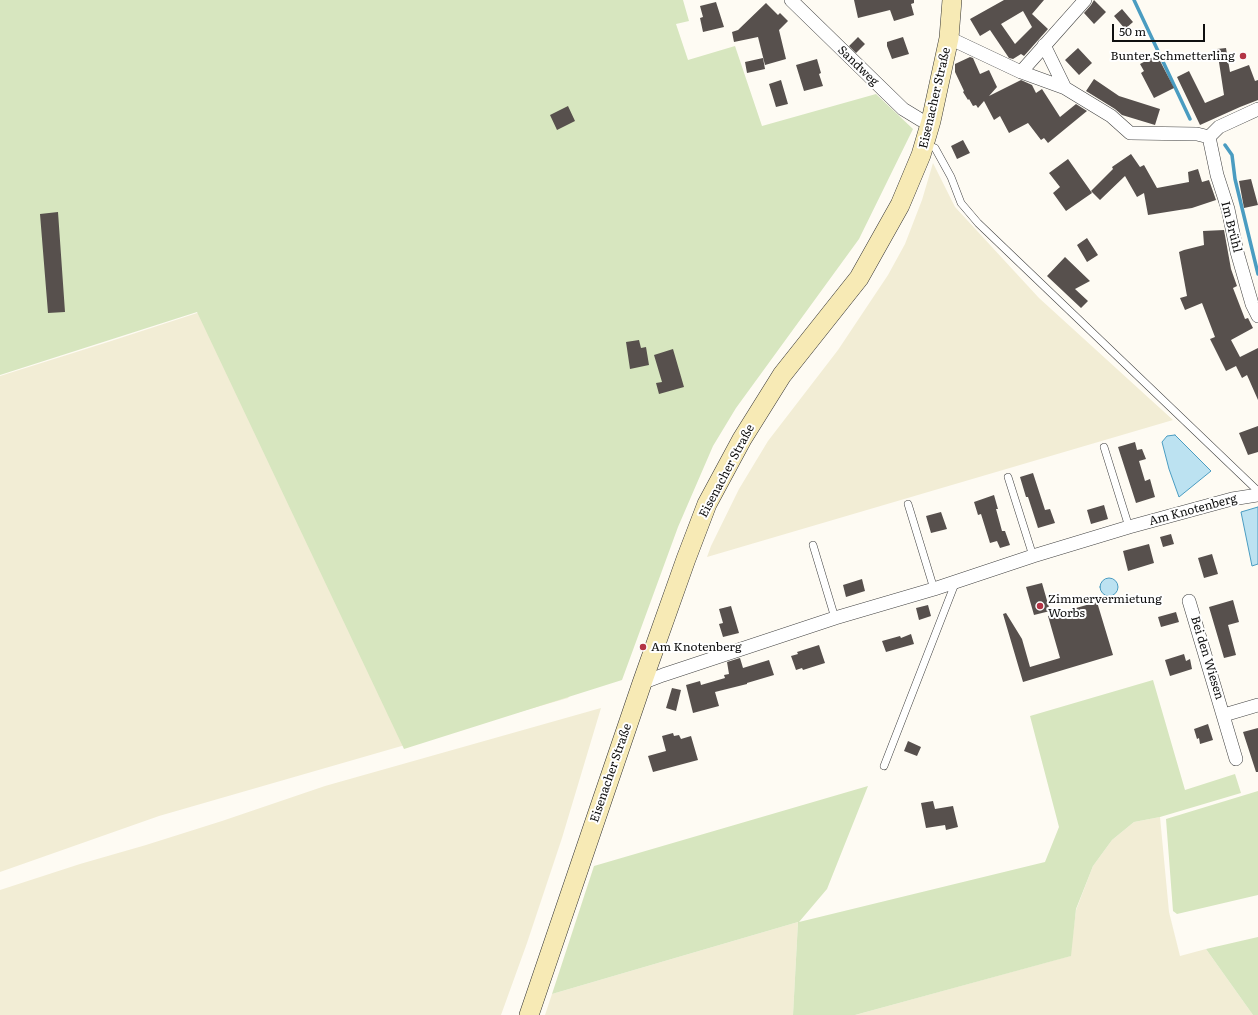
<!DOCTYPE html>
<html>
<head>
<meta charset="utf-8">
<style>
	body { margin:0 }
	#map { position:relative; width:1258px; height:1015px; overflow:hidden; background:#fefbf3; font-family:Literata,serif }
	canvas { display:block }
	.scale { position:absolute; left:1112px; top:24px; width:93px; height:18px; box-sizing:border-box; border:2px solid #0f0f0f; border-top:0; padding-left:5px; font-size:12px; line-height:14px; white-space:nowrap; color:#0f0f0f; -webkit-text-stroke:3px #fff; paint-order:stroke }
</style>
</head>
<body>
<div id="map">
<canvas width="1258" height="1015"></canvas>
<div class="scale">50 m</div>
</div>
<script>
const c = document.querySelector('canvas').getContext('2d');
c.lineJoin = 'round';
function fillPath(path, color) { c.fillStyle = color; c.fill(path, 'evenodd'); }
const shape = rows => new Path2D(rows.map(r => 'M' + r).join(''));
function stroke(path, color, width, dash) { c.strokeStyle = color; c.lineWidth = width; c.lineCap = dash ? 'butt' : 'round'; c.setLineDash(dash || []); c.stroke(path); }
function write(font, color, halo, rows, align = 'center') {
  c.font = font + ' Literata,serif'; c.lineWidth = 4; c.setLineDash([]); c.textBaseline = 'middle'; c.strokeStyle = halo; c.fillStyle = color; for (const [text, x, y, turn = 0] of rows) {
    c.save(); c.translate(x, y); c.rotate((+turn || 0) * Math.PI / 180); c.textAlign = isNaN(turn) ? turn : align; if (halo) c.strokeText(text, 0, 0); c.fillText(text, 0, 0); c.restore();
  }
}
fillPath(shape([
	[933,163,955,207,1039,298,1173,420,707,557,711,546,739,489,768,441,838,350,888,275,905,244,922,200],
	[317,274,574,691,568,698,159,816,0,872,0,376,108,342],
	[601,708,562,838,527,943,501,1015,0,1015,0,890,80,864,146,845,222,821,325,786],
	[1160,817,1169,912,1180,956,1206,949,1253,1015,855,1015,1070,956,1076,910,1093,866,1112,840,1134,822],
	[798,922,793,1015,545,1015,552,994]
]), '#f2edd5');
fillPath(shape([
	[0,0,683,0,689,21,676,24,688,60,735,46,762,126,876,94,913,129,859,239,736,408,713,446,678,527,622,680,404,749,197,312,0,375],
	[1153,680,1185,790,1235,774,1241,793,1160,817,1134,822,1112,840,1093,866,1076,909,1071,956,855,1015,793,1015,798,922,552,994,594,866,868,786,827,889,799,922,1045,862,1059,827,1030,716],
	[1258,791,1258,895,1177,914,1173,911,1166,819],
	[1258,937,1258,1015,1253,1015,1206,949]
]), '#d7e6bf');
const water = shape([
	[1175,435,1211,471,1179,497,1169,469,1162,442,1167,436,1175,435],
	[1258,507,1258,564,1252,566,1241,512,1258,507],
	'1100 587a9 9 0 1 1 18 0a9 9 0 1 1-18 0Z'
]);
fillPath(water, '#bce2f1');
stroke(water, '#4a9cc1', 1);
stroke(shape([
	[1134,0,1190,119],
	[1225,145,1232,155,1235,179,1258,274]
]), '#4a9cc1', 3.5);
fillPath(shape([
	[854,0,914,0,914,3,911,4,914,15,894,21,890,10,858,18],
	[1004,0,1044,0,1032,14,1048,29,1024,56,1021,54,1013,59,1009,58,990,30,980,36,970,19],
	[1023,11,1032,27,1015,44,1001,24],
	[1094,0,1106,12,1094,24,1084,13,1091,5],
	[716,2,724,27,703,32,700,18,703,17,700,6],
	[766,3,778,15,780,13,788,21,779,30,786,59,765,65,758,37,734,42,732,32,738,30],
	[1122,9,1133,22,1125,29,1114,16],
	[858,37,865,44,856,53,849,46],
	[903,37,909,54,892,59,887,46,887,42],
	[1078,48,1092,63,1079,75,1065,60],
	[1226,48,1230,72,1249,65,1255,81,1258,80,1258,100,1240,107,1200,125,1177,77,1189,71,1205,103,1224,95,1217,49],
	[1157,55,1174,88,1154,98,1141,73,1144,71,1140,64],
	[970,57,973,58,980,74,989,70,997,87,989,96,1021,80,1032,85,1036,93,1042,89,1060,117,1076,104,1087,111,1048,143,1044,138,1041,140,1028,123,1009,133,1000,116,994,120,984,101,978,108,976,105,973,106,969,99,968,100,963,92,964,91,955,72,955,64],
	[763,58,765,69,747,73,745,62],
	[817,59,821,73,819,74,823,86,804,91,796,65],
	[1094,79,1119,96,1160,109,1155,125,1122,115,1115,109,1086,91],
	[781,80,788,104,776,107,769,84],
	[568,106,575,121,557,130,550,115],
	[963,140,970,153,957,159,951,146],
	[1131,154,1140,167,1144,165,1157,188,1189,182,1188,172,1198,169,1202,182,1209,180,1216,200,1192,208,1148,215,1144,193,1137,197,1125,176,1100,200,1091,191,1113,169,1112,167],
	[1068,159,1092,193,1066,211,1053,193,1060,187,1049,173],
	[1251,179,1258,205,1244,208,1239,181],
	[58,212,65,312,48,313,40,214],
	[1224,230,1231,269,1237,286,1233,288,1245,319,1248,318,1253,328,1231,340,1240,357,1258,348,1258,400,1247,375,1242,378,1236,366,1226,371,1210,339,1215,337,1202,303,1185,310,1180,298,1187,296,1179,252,1184,250,1204,245,1203,231],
	[1087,238,1098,255,1087,262,1077,245],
	[1065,257,1090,281,1075,289,1088,301,1081,308,1047,276],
	[639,340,641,348,646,347,649,365,630,369,626,342],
	[673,349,684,387,659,394,656,383,662,382,654,355],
	[1258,426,1258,452,1248,455,1239,433],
	[1135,442,1137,450,1142,449,1146,459,1139,461,1145,481,1150,479,1155,497,1136,503,1118,447],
	[1033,473,1045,510,1050,509,1055,523,1038,528,1028,497,1026,497,1020,477],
	[994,495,998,509,996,509,1002,531,1005,531,1010,545,1000,548,997,541,990,543,981,514,978,515,974,502],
	[1104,505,1108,519,1091,524,1087,510],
	[941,512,947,529,931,533,926,516],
	[1171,534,1174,544,1163,547,1160,537],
	[1149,544,1154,563,1128,571,1123,551],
	[1212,554,1218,574,1204,578,1198,558],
	[862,579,865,591,846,597,843,585],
	[1042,583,1050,611,1034,615,1026,587],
	[1233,600,1239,622,1228,625,1236,655,1224,658,1209,607],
	[1097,602,1113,655,1023,682,1003,614,1006,613,1022,639,1030,667,1060,658,1048,616],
	[928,605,931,616,919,620,916,608],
	[731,606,739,633,723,637,719,624,723,623,719,609],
	[1176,612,1179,622,1161,627,1158,617],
	[911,634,914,644,886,652,882,641,900,636,901,638],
	[819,645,825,663,803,670,802,668,796,670,791,656,798,654,797,652],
	[1184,654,1186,661,1190,659,1192,669,1170,676,1165,660],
	[740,658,743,668,769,660,774,675,747,683,747,684,715,692,719,706,693,713,686,685,700,681,701,685,725,678,724,675,729,674,727,662],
	[672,688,681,690,676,711,666,708],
	[1208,724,1213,740,1200,744,1199,738,1197,739,1194,729],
	[1258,728,1258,772,1256,772,1243,732],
	[673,733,674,736,679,735,681,739,691,736,698,760,653,772,648,756,666,751,662,736],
	[908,741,921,747,917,756,904,751],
	[933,801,935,809,953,806,958,827,946,830,945,825,926,828,921,803]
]), '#57504d');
const lane = shape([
	[925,144,935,148,951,177,961,203,978,223,1258,491],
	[1104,447,1129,527],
	[1008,477,1033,556],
	[908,504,934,589],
	[813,545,835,618],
	[884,766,956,581]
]);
const street = shape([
	[791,0,903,109,921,120,931,121],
	[949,38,1021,72,1065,88,1111,116,1130,133,1197,134,1209,137],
	[1044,45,1065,88],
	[1021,72,1085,0],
	[1209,137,1217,175,1228,209,1237,252,1252,304,1258,316],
	[1209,137,1219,127,1258,109],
	[1189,601,1236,759],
	[642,683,663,675,835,618,934,589,1033,556,1129,527,1232,499,1258,495],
	[1224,715,1258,705]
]);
const secondary = shape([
	[529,1015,642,683,686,559,707,504,742,439,782,375,859,278,900,205,921,155,931,121,949,38,952,0]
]);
stroke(lane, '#424242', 8);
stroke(street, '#424242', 14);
stroke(secondary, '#313131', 20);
stroke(lane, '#fff', 7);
stroke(street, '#fff', 13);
stroke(secondary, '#f7eab5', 19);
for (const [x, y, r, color] of [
	[1243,56,4,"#b33445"],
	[1040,606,4,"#b33445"],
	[643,647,4,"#b33445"]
]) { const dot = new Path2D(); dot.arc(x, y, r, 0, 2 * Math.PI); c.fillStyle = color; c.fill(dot); stroke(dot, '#fff', 1.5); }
write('12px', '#0f0f0f', '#fff', [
	["Bunter Schmetterling",1235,56,"right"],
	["Zimmervermietung",1048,599],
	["Worbs",1048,613],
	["Am Knotenberg",651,647]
], 'left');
write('12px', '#0f0f0f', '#fff', [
	["Sandweg",858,66,44],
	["Eisenacher Straße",935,98,-77],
	["Im Brühl",1231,227,76],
	["Eisenacher Straße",727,471,-62],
	["Am Knotenberg",1193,510,-15],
	["Bei den Wiesen",1207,658,73],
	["Eisenacher Straße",611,773,-71]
]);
</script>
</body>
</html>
